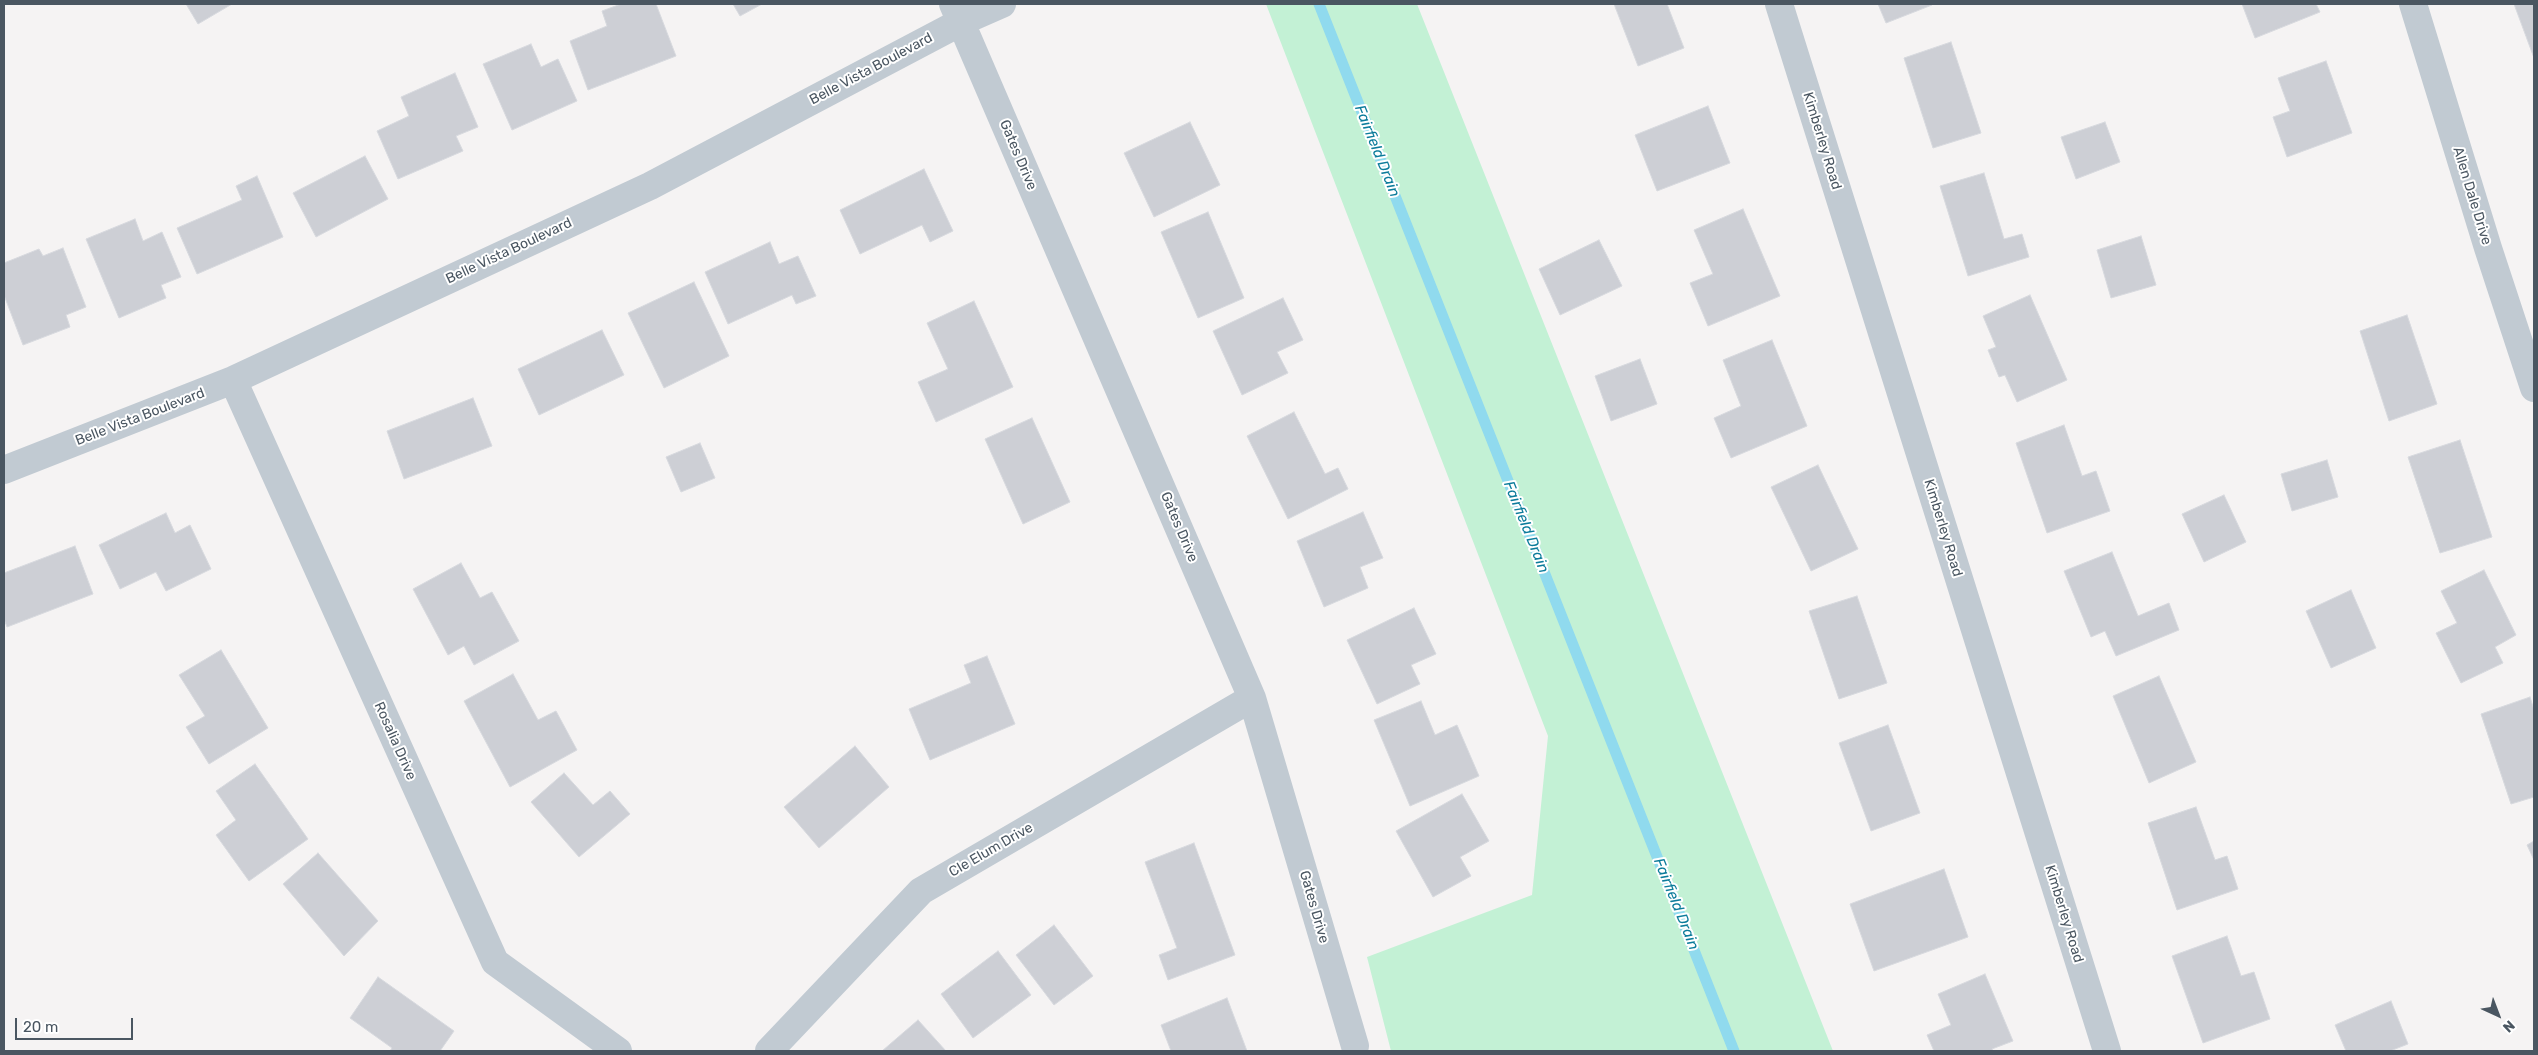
<!DOCTYPE html>
<html>
<head>
<meta charset="utf-8">
<style>
	body { margin:0 }
	#map { position:relative; width:2538px; height:1055px; overflow:hidden; background:#f5f3f3; font-family:Rubik,sans-serif }
	canvas { display:block }
	.frame { position:absolute; inset:0; border:5px solid #4a5661; pointer-events:none }
	.north { position:absolute; left:2473px; top:990px; width:50px; height:50px; -webkit-text-stroke:4px #fff; paint-order:stroke; rotate:137deg; font-size:14px; font-weight:700; line-height:20px; text-align:center; color:#4a5661 }
	.north::after { content:''; display:block; margin:auto; width:18px; height:22px; background:#4a5661; clip-path:polygon(50% 0,100% 100%,50% 72%,0 100%) }
	.scale { position:absolute; left:15px; top:1018px; width:118px; height:22px; box-sizing:border-box; border:2px solid #4a5661; border-top:0; padding-left:6px; font-size:15px; line-height:18px; white-space:nowrap; color:#4a5661; -webkit-text-stroke:4px #fff; paint-order:stroke }
</style>
</head>
<body>
<div id="map">
<canvas width="2538" height="1055"></canvas>
<div class="frame"></div>
<div class="north">N</div>
<div class="scale">20 m</div>
</div>
<script>
const c = document.querySelector('canvas').getContext('2d');
c.lineJoin = 'round';
function fillPath(path, color) { c.fillStyle = color; c.fill(path, 'evenodd'); }
const shape = rows => new Path2D(rows.map(r => 'M' + r).join(''));
function stroke(path, color, width, dash) { c.strokeStyle = color; c.lineWidth = width; c.lineCap = dash ? 'butt' : 'round'; c.setLineDash(dash || []); c.stroke(path); }
function write(font, color, halo, rows, align = 'center') {
  c.font = font + ' Rubik,sans-serif'; c.lineWidth = 4; c.setLineDash([]); c.textBaseline = 'middle'; c.strokeStyle = halo; c.fillStyle = color; for (const [text, x, y, turn = 0] of rows) {
    c.save(); c.translate(x, y); c.rotate((+turn || 0) * Math.PI / 180); c.textAlign = isNaN(turn) ? turn : align; if (halo) c.strokeText(text, 0, 0); c.fillText(text, 0, 0); c.restore();
  }
}
fillPath(shape([
	[1266,4,1417,4,1833,1051,1391,1051,1367,957,1532,895,1548,736]
]), '#c3f1d5');
stroke(shape([
	[1319,4,1734,1051]
]), '#90daee', 11);
const building = shape([
	[186,4,232,4,198,24,186,4],
	[621,4,656,4,676,56,588,90,570,41,607,26,602,11,621,4],
	[733,4,762,4,740,16,733,4],
	[1614,4,1667,4,1684,48,1638,66,1614,4],
	[1878,4,1931,4,1932,5,1886,23,1878,4],
	[2242,4,2316,4,2320,12,2255,38,2242,4],
	[2514,4,2534,4,2534,58,2514,4],
	[1951,42,1981,133,1933,148,1904,58,1951,42],
	[531,44,541,67,558,59,577,101,512,130,483,64,531,44],
	[2326,61,2352,133,2287,157,2273,117,2290,111,2278,78,2326,61],
	[455,73,478,127,456,136,463,151,398,179,377,131,409,116,401,97,455,73],
	[1708,106,1730,163,1657,191,1635,135,1708,106],
	[1190,122,1220,185,1154,217,1124,153,1190,122],
	[2105,122,2120,162,2076,179,2061,137,2105,122],
	[365,156,388,199,316,237,293,193,365,156],
	[924,169,953,231,930,242,922,225,860,254,840,210,924,169],
	[1984,173,2004,239,2022,234,2029,257,1968,276,1940,186,1984,173],
	[257,176,283,237,197,274,177,228,242,200,236,186,257,176],
	[1743,209,1780,296,1708,326,1690,283,1713,274,1694,230,1743,209],
	[1208,212,1244,298,1198,318,1161,232,1208,212],
	[135,219,143,241,162,232,181,277,161,285,166,298,119,318,86,239,135,219],
	[2141,236,2156,285,2111,298,2097,250,2141,236],
	[1599,240,1622,286,1560,315,1539,269,1599,240],
	[770,242,779,264,798,256,816,296,796,304,792,295,728,324,705,272,770,242],
	[63,248,86,307,66,315,70,327,23,345,4,295,4,263,39,249,43,256,63,248],
	[694,282,729,356,664,388,628,313,694,282],
	[2030,295,2067,380,2017,402,2005,375,1999,377,1988,350,1996,347,1983,316,2030,295],
	[1283,298,1303,340,1277,352,1288,373,1242,395,1213,331,1283,298],
	[974,301,1013,387,936,422,918,382,948,369,927,323,974,301],
	[2407,315,2437,404,2389,421,2360,331,2407,315],
	[602,330,624,375,539,415,518,369,602,330],
	[1772,340,1807,426,1731,458,1714,418,1741,406,1723,360,1772,340],
	[1640,359,1657,404,1611,421,1595,376,1640,359],
	[473,398,492,446,404,479,387,431,473,398],
	[1294,412,1325,474,1338,468,1348,489,1288,519,1247,436,1294,412],
	[1032,418,1070,502,1023,524,985,439,1032,418],
	[2064,425,2082,476,2096,471,2110,511,2047,533,2016,443,2064,425],
	[2460,440,2492,537,2440,553,2408,457,2460,440],
	[700,443,715,478,681,492,666,457,700,443],
	[2327,460,2338,497,2292,511,2281,474,2327,460],
	[1818,465,1858,549,1811,571,1771,487,1818,465],
	[2224,495,2246,542,2204,562,2182,514,2224,495],
	[1363,512,1383,558,1360,567,1368,588,1324,607,1297,541,1363,512],
	[166,513,175,533,190,525,211,569,166,591,156,572,120,589,99,545,166,513],
	[75,546,93,594,7,627,4,619,4,573,75,546],
	[2112,552,2138,616,2169,603,2179,630,2116,656,2105,631,2091,637,2064,571,2112,552],
	[461,563,480,598,492,592,519,641,474,665,464,646,448,655,413,589,461,563],
	[2484,570,2516,635,2495,647,2503,663,2461,683,2436,633,2457,623,2441,591,2484,570],
	[2351,590,2376,648,2331,668,2306,611,2351,590],
	[1857,596,1887,683,1839,699,1809,611,1857,596],
	[1414,608,1436,654,1411,665,1420,684,1377,704,1347,640,1414,608],
	[221,650,268,728,209,764,186,727,205,716,179,675,221,650],
	[987,656,1015,724,930,760,909,709,971,683,964,665,987,656],
	[513,674,538,720,556,711,577,750,510,787,464,701,513,674],
	[2159,676,2196,762,2149,783,2113,696,2159,676],
	[2530,697,2534,710,2534,797,2511,804,2481,714,2530,697],
	[1421,701,1435,735,1457,725,1479,776,1410,806,1374,720,1421,701],
	[1888,725,1920,813,1871,831,1839,743,1888,725],
	[855,746,889,787,819,848,784,807,855,746],
	[255,764,308,839,249,881,216,835,236,820,216,791,255,764],
	[564,773,593,805,610,791,630,814,579,857,531,802,564,773],
	[1462,794,1489,841,1460,857,1471,876,1433,897,1396,831,1462,794],
	[2196,807,2215,860,2227,856,2238,889,2177,910,2148,823,2196,807],
	[2534,841,2534,860,2527,845,2534,841],
	[1194,843,1235,955,1168,980,1159,955,1177,948,1145,862,1194,843],
	[318,853,378,921,344,956,283,884,318,853],
	[1944,869,1968,937,1874,971,1850,904,1944,869],
	[1054,925,1093,976,1054,1005,1016,955,1054,925],
	[2227,936,2241,976,2254,972,2270,1019,2203,1043,2172,956,2227,936],
	[998,951,1031,995,973,1038,941,994,998,951],
	[1985,974,2013,1041,1992,1049,1993,1051,1934,1051,1927,1035,1951,1025,1938,994,1985,974],
	[378,977,454,1031,440,1051,390,1051,392,1048,350,1018,378,977],
	[1227,998,1247,1051,1171,1051,1161,1025,1227,998],
	[2391,1001,2408,1044,2390,1051,2346,1051,2335,1025,2391,1001],
	[918,1020,946,1051,882,1051,918,1020]
]);
fillPath(building, '#cdcfd5');
stroke(building, '#d7d9de', 1);
stroke(shape([
	[953,4,1252,698,1355,1046],
	[1779,4,2107,1051],
	[2413,4,2488,248,2534,388],
	[233,380,495,962,618,1051],
	[4,470,233,380,650,186,961,22,1002,4],
	[769,1051,921,891,1252,698]
]), '#c1cad2', 28);
write('14px', '#4a5661', '#fff', [
	["Belle Vista Boulevard",871,69,-28],
	["Kimberley Road",1822,141,73],
	["Gates Drive",1018,155,67],
	["Allen Dale Drive",2472,196,73],
	["Belle Vista Boulevard",509,251,-25],
	["Belle Vista Boulevard",140,417,-21],
	["Gates Drive",1179,527,67],
	["Kimberley Road",1943,528,73],
	["Rosalia Drive",395,741,66],
	["Cle Elum Drive",991,850,-30],
	["Gates Drive",1314,907,74],
	["Kimberley Road",2064,914,73]
]);
write('italic 15px', '#0c7c9b', '#fff', [
	["Fairfield Drain",1377,151,68],
	["Fairfield Drain",1526,527,68],
	["Fairfield Drain",1676,904,68]
]);
</script>
</body>
</html>
